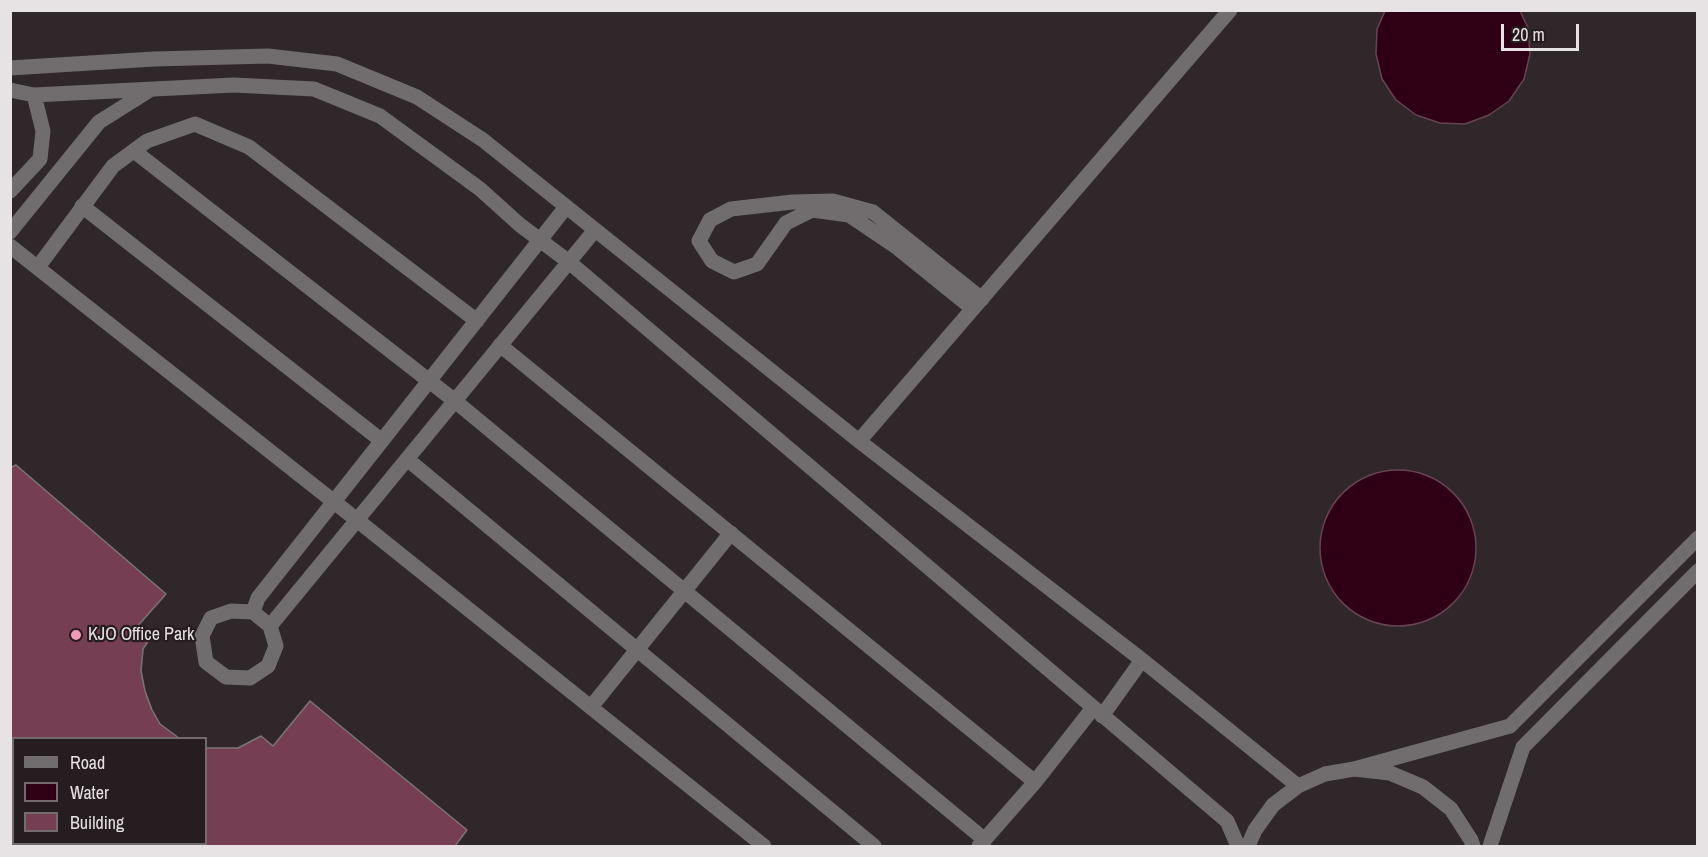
<!DOCTYPE html>
<html>
<head>
<meta charset="utf-8">
<style>
	body { margin:0 }
	#map { position:relative; width:1708px; height:857px; overflow:hidden; background:#2f2729; font-family:"Archivo Narrow",sans-serif }
	canvas { display:block }
	.frame { position:absolute; inset:0; border:12px solid #e7e2e3; pointer-events:none }
	.legend { position:absolute; left:12px; top:737px; width:195px; height:108px; box-sizing:border-box; background:#251d20; border:2px solid #736c6e; margin:0; padding:8px 10px; list-style:none; font-size:18px; color:#e7e2e3 }
	.legend li { display:flex; align-items:center; gap:12px; height:30px }
	.legend b { width:30px; border:2px solid #736c6e }
	.scale { position:absolute; left:1501px; top:24px; width:78px; height:27px; box-sizing:border-box; border:3px solid #e7e2e3; border-top:0; padding-left:8px; font-size:18px; line-height:21px; white-space:nowrap; color:#e7e2e3; -webkit-text-stroke:4px #251d20; paint-order:stroke }
</style>
</head>
<body>
<div id="map">
<canvas width="1708" height="857"></canvas>
<div class="frame"></div>
<ul class="legend">
<li><b style="height:8px;background:#716d6e"></b>Road</li>
<li><b style="height:16px;background:#2f0015"></b>Water</li>
<li><b style="height:16px;background:#753e52"></b>Building</li>
</ul>
<div class="scale">20 m</div>
</div>
<script>
const c = document.querySelector('canvas').getContext('2d');
c.lineJoin = 'round';
function fillPath(path, color) { c.fillStyle = color; c.fill(path, 'evenodd'); }
const shape = rows => new Path2D(rows.map(r => 'M' + r).join(''));
function stroke(path, color, width, dash) { c.strokeStyle = color; c.lineWidth = width; c.lineCap = dash ? 'butt' : 'round'; c.setLineDash(dash || []); c.stroke(path); }
function write(font, color, halo, rows, align = 'center') {
  c.font = font + ' "Archivo Narrow",sans-serif'; c.lineWidth = 4.5; c.setLineDash([]); c.textBaseline = 'middle'; c.strokeStyle = halo; c.fillStyle = color; for (const [text, x, y, turn = 0] of rows) {
    c.save(); c.translate(x, y); c.rotate((+turn || 0) * Math.PI / 180); c.textAlign = isNaN(turn) ? turn : align; if (halo) c.strokeText(text, 0, 0); c.fillText(text, 0, 0); c.restore();
  }
}
const water = shape([
	[1385,11,1520,11,1528,28,1530,54,1524,79,1509,101,1489,115,1465,124,1440,123,1416,115,1396,100,1382,79,1376,54,1377,29,1385,11],
	'1320 548a78 78 0 1 1 156 0a78 78 0 1 1-156 0Z'
]);
fillPath(water, '#2f0015');
stroke(water, '#664453', 1.5);
const building = shape([
	[16,465,166,594,135,629,149,640,143,649,141,671,145,691,152,710,160,724,179,738,14,738,14,801,10,799,10,468,16,465],
	[310,701,467,830,455,846,63,846,60,844,206,844,206,748,238,748,261,736,273,746,310,701]
]);
fillPath(building, '#753e52');
stroke(building, '#7d7476', 1.5);
stroke(shape([
	[45,846,48,844]
]), '#787273', 4, [4.5, 4.5]);
stroke(shape([
	[10,68,154,59,268,56,337,64,417,97,483,140,859,441,1142,660,1298,786],
	[10,90,34,95,234,85,314,89,380,116,480,189,520,225,569,262,1227,821,1238,846],
	[134,151,455,401,985,840],
	[10,191,40,159,43,131,34,95],
	[82,206,382,441],
	[10,232,99,122,150,90],
	[10,246,357,520,764,846],
	[38,267,113,166,147,141,195,124,249,147,477,321],
	[973,309,895,246,849,215,812,210,786,223,757,264,734,272,712,261,699,241,710,220,731,209,793,202,833,201,873,212,982,299],
	[500,345,1035,782],
	[859,441,1230,10],
	[407,459,874,846],
	[253,612,270,626,276,646,268,666,250,678,226,677,206,662,202,636,211,618,231,611,253,612,258,598,566,207],
	[270,626,595,230],
	[591,707,731,533],
	[1102,716,1142,660],
	[1354,769,1510,726,1698,538],
	[979,846,1035,782,1093,708],
	[1248,846,1255,830,1273,805,1298,786,1325,774,1354,769,1390,773,1423,787,1451,809,1471,840,1473,846],
	[1490,846,1523,747,1698,571]
]), '#716d6e', 15);
for (const [x, y, r, color] of [
	[76,635,6,"#f09ab7"]
]) { const dot = new Path2D(); dot.arc(x, y, r, 0, 2 * Math.PI); c.fillStyle = color; c.fill(dot); stroke(dot, '#251d20', 2); }
write('18px', '#e7e2e3', '#251d20', [
	["KJO Office Park",88,635]
], 'left');
</script>
</body>
</html>
